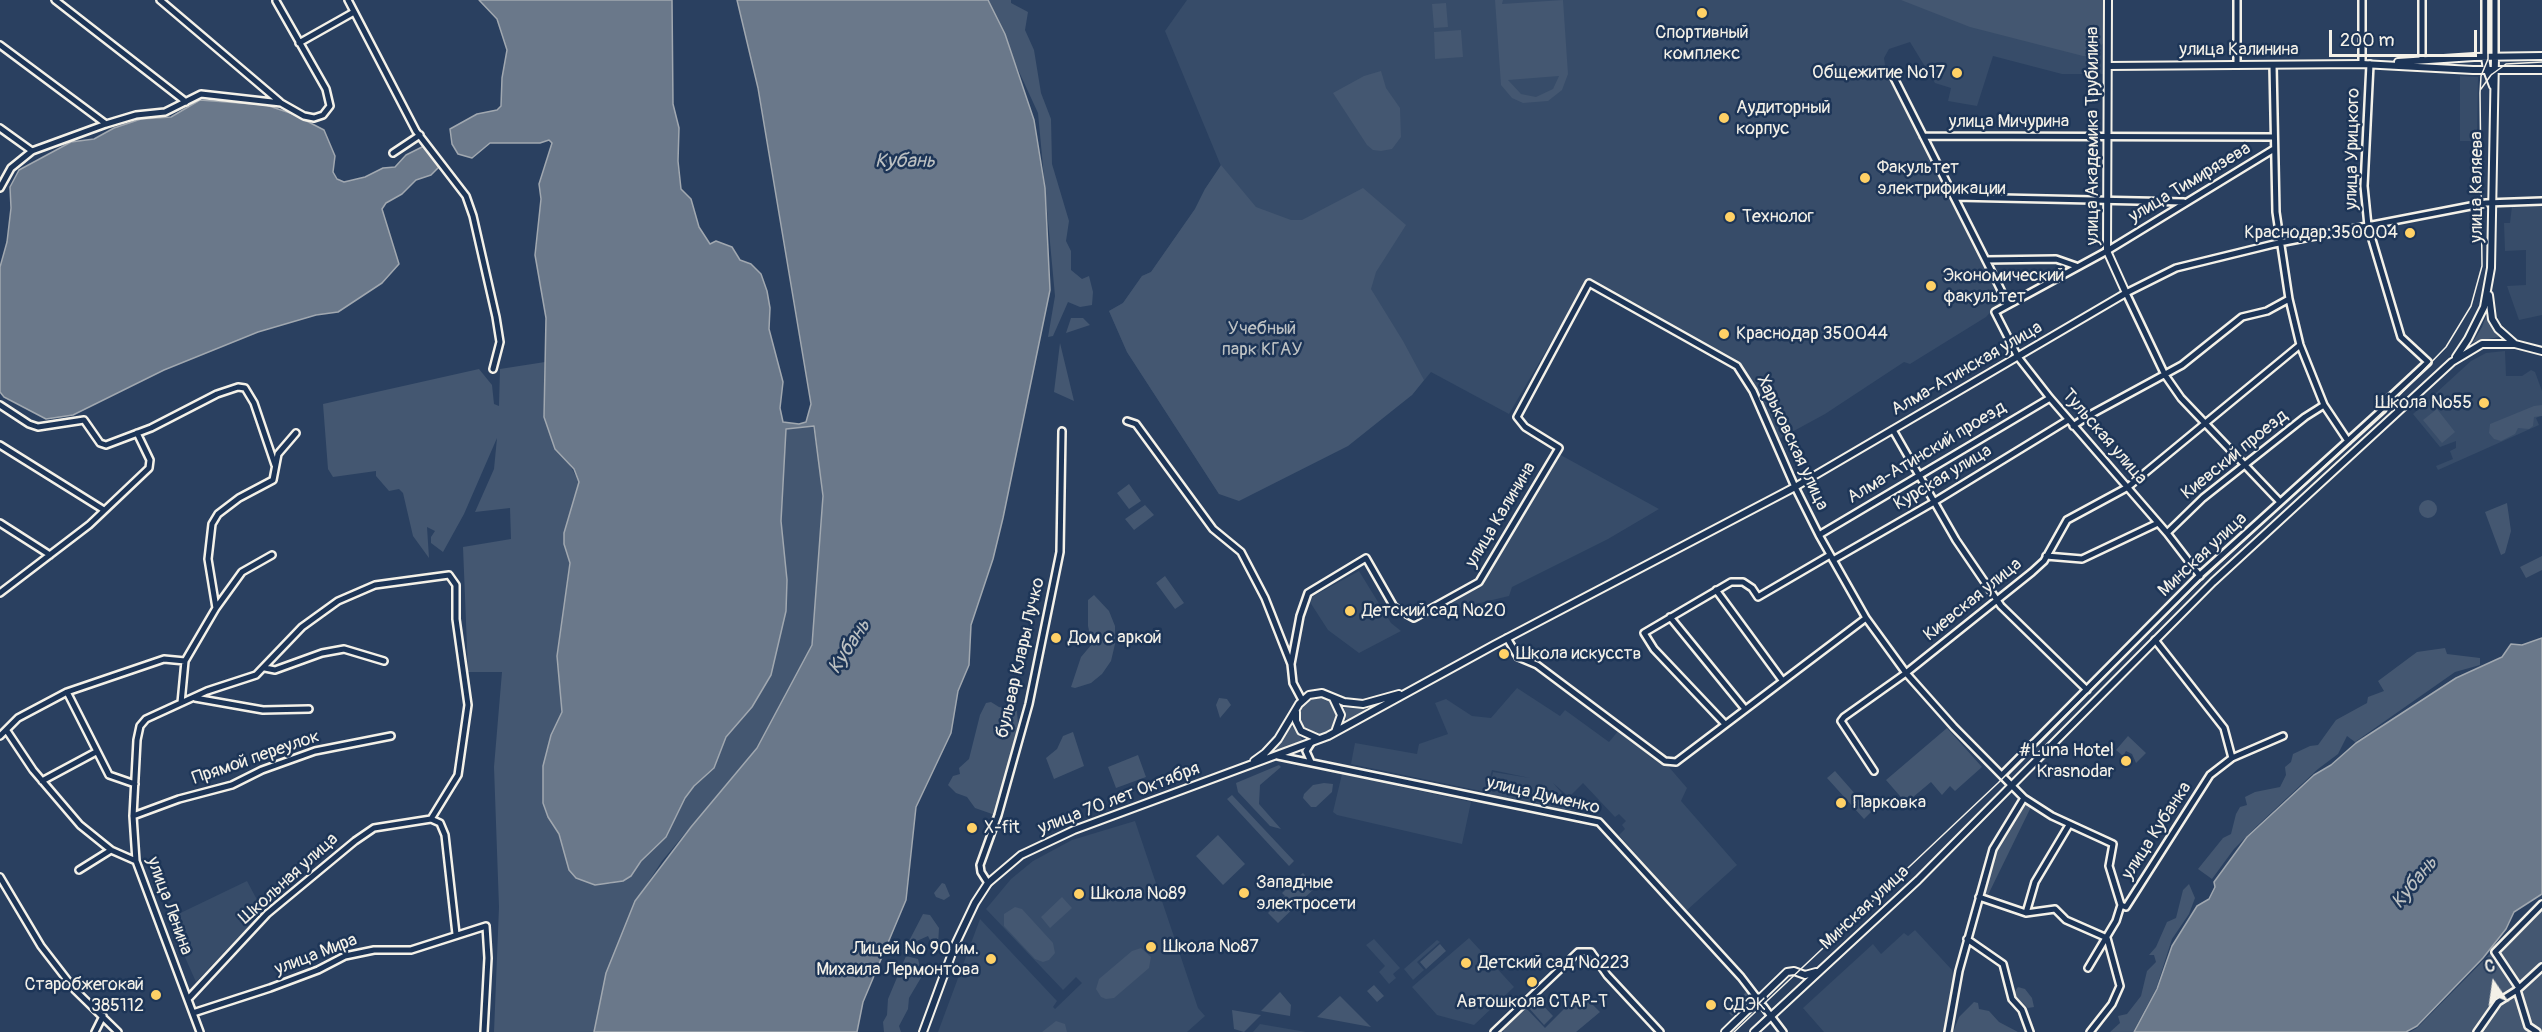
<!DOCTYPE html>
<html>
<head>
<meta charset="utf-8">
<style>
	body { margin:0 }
	#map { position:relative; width:2542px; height:1032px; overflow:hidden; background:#2a4060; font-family:Pangolin,sans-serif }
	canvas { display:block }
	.north { position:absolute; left:2464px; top:954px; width:60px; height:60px; -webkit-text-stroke:4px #1d3557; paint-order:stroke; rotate:347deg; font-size:16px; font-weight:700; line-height:24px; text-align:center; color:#f4f1e8 }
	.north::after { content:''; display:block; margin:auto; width:21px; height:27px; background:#f4f1e8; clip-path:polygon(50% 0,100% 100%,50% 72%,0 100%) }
	.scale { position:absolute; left:2329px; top:30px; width:148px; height:27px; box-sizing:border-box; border:3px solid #f4f1e8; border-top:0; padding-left:8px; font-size:18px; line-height:21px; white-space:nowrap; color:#f4f1e8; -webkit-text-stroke:4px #1d3557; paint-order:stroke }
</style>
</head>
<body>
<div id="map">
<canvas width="2542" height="1032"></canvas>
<div class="north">С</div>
<div class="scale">200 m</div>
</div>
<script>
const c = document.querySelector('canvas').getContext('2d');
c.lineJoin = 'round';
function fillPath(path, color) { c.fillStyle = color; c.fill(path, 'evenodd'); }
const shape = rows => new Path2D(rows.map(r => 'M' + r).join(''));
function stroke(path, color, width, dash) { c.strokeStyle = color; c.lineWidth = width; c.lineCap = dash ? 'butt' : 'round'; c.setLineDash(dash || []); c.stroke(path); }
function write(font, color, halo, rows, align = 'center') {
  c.font = font + ' Pangolin,sans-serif'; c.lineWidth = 5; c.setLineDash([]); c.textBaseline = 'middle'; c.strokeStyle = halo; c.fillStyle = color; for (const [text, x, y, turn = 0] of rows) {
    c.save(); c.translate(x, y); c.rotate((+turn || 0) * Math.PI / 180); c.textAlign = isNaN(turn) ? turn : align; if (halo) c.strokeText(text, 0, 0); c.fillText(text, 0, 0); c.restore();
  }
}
fillPath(shape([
	[1187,0,2104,0,2104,74,2062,74,1993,56,1977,106,1948,101,1951,88,1935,83,1910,42,1889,49,1884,58,1885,65,2005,302,1995,307,1986,317,1910,364,1904,362,1825,414,1779,439,1772,440,1737,370,1585,284,1509,414,1431,372,1412,395,1219,494,1127,352,1109,311,1123,303,1142,276,1151,272,1195,209,1205,189,1221,166,1165,31],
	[2460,76,2478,77,2477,141,2460,141],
	[2542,205,2542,315,2519,320,2507,286,2526,285,2526,250,2505,251,2504,223,2510,223,2512,206],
	[2505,351,2506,376,2522,376,2531,370,2535,372,2542,391,2542,415,2536,418,2539,425,2438,470,2436,466,2453,459,2450,451,2456,448,2456,441,2440,447,2413,414,2471,361,2486,353],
	[1557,453,1659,509,1608,539,1512,587,1509,596,1417,618,1415,615,1459,596,1480,584],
	[1359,571,1391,623,1401,631,1359,653,1328,630,1308,599],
	[1517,688,1560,716,1565,710,1609,742,1619,730,1653,759,1656,758,1668,766,1687,788,1681,801,1737,865,1686,911,1619,835,1625,829,1622,825,1626,821,1619,814,1615,817,1583,783,1569,797,1553,783,1575,808,1570,811,1488,795,1493,772,1530,778,1492,770,1486,792,1351,764,1355,743,1417,754,1419,744,1448,734,1435,703,1446,699,1472,716,1491,718],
	[1342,774,1471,802,1462,844,1337,815,1333,812],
	[1135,821,1198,1008,1205,1016,1187,1032,938,1032,980,919,1057,1001,1053,1007,1055,1009,1082,983,1076,977,1063,990,986,909,1011,879,1033,861,1072,840],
	[247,881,263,911,196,982,168,919],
	[1915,930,1952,970,1954,982,1945,1032,1824,1032,1803,1008,1873,944,1881,954,1904,933,1908,936],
	[1469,938,1514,987,1474,1025,1437,1015,1412,987],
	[1374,939,1400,968,1393,974,1396,978,1389,984,1379,972,1385,966,1366,945],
	[1437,940,1440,942,1417,962,1424,970,1413,980,1404,969],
	[1260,1024,1306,1032,1253,1032]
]), '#374c69');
fillPath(shape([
	[986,0,1011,0,1011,3,1028,12,1025,30,1034,50,1041,93,1051,119,1052,164,1069,221,1066,241,1071,251,1071,270,1082,279,1089,276,1093,292,1092,305,1080,307,1068,302,1053,336,1048,337,1055,296,1038,113],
	[1495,0,1503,0,1502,4,1563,0,1568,74,1562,90,1548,101,1523,103,1512,98,1501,85],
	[1559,76,1553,89,1536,97,1521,94,1508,80],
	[1901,0,2104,0,2104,42,2092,56,2083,56,1970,27],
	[1446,3,1448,27,1434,28,1432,4],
	[1461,30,1463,57,1435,59,1434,32],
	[1381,71,1386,88,1400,108,1401,137,1392,149,1381,151,1373,150,1367,145,1333,93,1364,76],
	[1221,165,1256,207,1291,220,1302,220,1363,188,1406,225,1376,272,1371,289,1403,341,1424,380,1412,395,1348,446,1239,501,1219,494,1127,352,1109,311,1123,303,1142,276,1151,272,1195,209,1205,189],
	[2487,314,2499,337,2473,342,2482,327],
	[1071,318,1083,318,1090,325,1066,333],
	[1060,343,1074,401,1054,392],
	[545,362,544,417,579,482,564,544,570,563,557,656,562,712,546,752,543,803,548,817,559,834,569,870,610,884,631,876,641,861,666,837,685,798,694,786,714,769,726,737,752,707,771,675,787,580,781,521,786,429,813,426,822,480,824,532,819,631,764,737,730,785,687,831,662,861,638,898,621,935,597,1032,494,1032,499,907,494,767,502,672,468,672,463,547,511,539,510,508,475,512,494,469,497,438,464,514,443,552,431,543,431,537,435,531,427,527,429,558,413,536,403,493,399,489,389,491,376,476,376,471,333,477,328,469,323,404,479,369,492,385,494,404,499,406,500,369],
	[2542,405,2542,416,2534,417,2533,426,2529,429,2518,428,2515,434,2501,441,2494,439,2489,433,2490,424,2534,406],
	[2437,409,2455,432,2442,443,2423,420],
	[1129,484,1141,501,1129,509,1117,493],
	'2419 509a9 9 0 1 1 18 0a9 9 0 1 1-18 0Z',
	[2507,503,2511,531,2505,553,2501,555,2485,512],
	[1145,505,1154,515,1134,530,1125,519],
	[2542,556,2542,570,2526,578,2520,567],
	[1165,576,1184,603,1175,609,1156,583],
	[1094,595,1109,611,1115,626,1115,644,1111,661,1102,674,1091,683,1075,688,1071,687,1081,657,1092,644,1088,626,1088,600],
	[2445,648,2447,654,2480,658,2480,665,2455,672,2355,742,2347,736,2338,754,2318,769,2258,825,2234,849,2212,879,2198,869,2223,838,2231,834,2236,814,2240,807,2247,805,2245,797,2255,792,2280,787,2286,775,2285,767,2291,762,2293,754,2310,746,2318,745,2336,720,2367,703,2368,697,2384,691,2378,681,2417,652],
	'1299 716a19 19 0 1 1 38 0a19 19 0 1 1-38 0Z',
	[1219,698,1227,699,1231,705,1220,718,1216,705],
	[991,702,999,707,1017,711,1018,725,995,815,975,808,967,797,956,793,948,785,953,776,960,774,959,768,969,759,980,715,986,703],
	[1344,708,1368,709,1369,711,1347,722],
	[1292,726,1304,742,1272,755,1272,752],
	[1947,728,1982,767,1955,791,1950,786,1942,795,1931,782,1906,803,1886,780],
	[1073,732,1084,766,1054,779,1046,758,1057,749,1063,736],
	[2128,736,2146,753,2136,763,2132,754,2126,751,2123,756,2116,750],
	[1138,755,1146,777,1116,788,1108,767],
	[1279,765,1281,767,1260,785,1259,804,1281,829,1270,826,1238,792,1236,783],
	[1835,771,1871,812,1864,819,1827,778],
	[1324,783,1333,784,1332,792,1316,807,1311,807,1303,798,1304,794,1313,785],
	[1232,795,1294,861,1289,866,1227,799],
	[2025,804,2031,807,1987,897,1982,895,1996,852],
	[1218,835,1245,864,1223,885,1196,856],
	[1303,873,1316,887,1278,923,1268,913,1285,896,1282,893],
	[942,883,945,884,950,896,944,900,936,897,934,893],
	[2189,884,2195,898,2189,914,2172,939,2156,989,2133,1032,2110,1032,2120,1023,2118,1016,2127,1014,2141,996,2147,971,2156,962,2154,955,2149,955,2156,947,2167,922,2176,918,2183,890],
	[1062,897,1072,908,1050,928,1041,917],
	[2542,901,2542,1032,2410,1032,2417,1028],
	[1015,907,1022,909,1053,943,1055,953,1049,960,1043,962,1035,959,1004,926,1004,914],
	[923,914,930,915,939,928,938,945,934,948,928,936,910,944,909,941],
	[1440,944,1446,951,1426,969,1420,962],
	[1141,948,1151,957,1149,968,1114,998,1106,999,1101,997,1096,989,1099,979,1132,951],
	[906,956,918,959,922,976,909,998,908,1009,899,1026,901,1032,884,1032,883,1022,887,1015,888,999],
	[1374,985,1384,996,1377,1002,1367,991],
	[2018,987,2025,989,2032,998,2034,1007,2028,1008,2013,994],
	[1747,991,1751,999,1732,1016,1728,1012],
	[1280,992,1291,1005,1290,1016,1261,1011],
	[1340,996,1371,1027,1317,1017],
	[1576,997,1585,997,1600,1012,1576,1032,1504,1032,1501,1029,1525,1007,1545,1028],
	[1537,999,1553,1016,1544,1025,1528,1007],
	[1974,1002,1978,1003,1979,1009,1989,1011,1999,1022,2018,1032,1953,1032,1959,1017],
	[1232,1010,1261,1015,1244,1032,1234,1029],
	[1056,1021,1065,1024,1067,1032,1042,1032]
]), '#445771');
const water = shape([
	[479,0,672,0,673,104,679,128,678,161,681,189,691,199,699,227,710,244,716,241,732,247,740,260,751,264,761,274,767,291,770,308,769,329,783,382,780,408,783,422,799,424,806,422,811,404,758,88,737,0,988,0,1005,34,1034,120,1045,188,1050,290,1003,518,993,559,971,625,969,665,958,691,951,733,916,807,906,900,863,1002,857,1032,594,1032,606,973,635,901,691,827,757,748,812,645,823,496,814,426,786,429,781,521,787,580,786,611,771,675,752,707,726,737,714,768,694,786,685,798,666,837,641,861,631,876,623,881,595,885,576,878,569,870,559,834,548,817,543,803,543,766,551,735,562,712,557,656,570,563,564,544,564,533,579,482,574,469,555,449,544,417,546,318,535,255,541,199,539,184,552,143,549,140,540,143,490,143,472,158,458,154,452,144,450,129,477,114,497,110,501,106,502,78,507,50,497,19,479,0],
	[200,100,266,105,293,114,324,130,335,156,333,172,337,179,344,182,365,177,383,168,395,167,406,155,424,146,429,148,440,166,431,175,416,180,402,194,386,203,382,209,399,264,382,283,338,312,316,315,258,332,164,370,73,415,46,419,4,397,0,392,0,267,7,242,11,208,10,187,19,170,71,142,94,139,114,128,141,119,171,117,200,100],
	[2542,638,2542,894,2514,912,2506,929,2483,958,2417,1026,2406,1032,2134,1032,2157,989,2172,946,2197,906,2209,899,2215,887,2214,882,2247,837,2314,775,2331,765,2356,743,2456,678,2502,657,2511,644,2522,645,2542,638]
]);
fillPath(water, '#6a788a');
stroke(water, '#a1a8b0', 1.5);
const minor = shape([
	[55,0,186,102],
	[160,0,280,102],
	[348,0,416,131,466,196,473,216,496,317,500,342,493,369],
	[2237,0,2237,65],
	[2362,0,2362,64],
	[2422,0,2422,60],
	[2485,0,2485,57],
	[2495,0,2495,57],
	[299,43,354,12],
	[0,45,106,124],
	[2273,65,2276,212,2289,299,2300,345,2324,405,2348,441],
	[1893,76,2008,304],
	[0,128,32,151],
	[1923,136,2274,137],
	[393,153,420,135],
	[0,188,11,168,32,151,106,124,136,115,165,112,201,94,281,103,304,116,314,118,323,115,330,106,326,89,276,1],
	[1955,197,2184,202],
	[1986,260,2056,259,2076,266],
	[0,405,29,424,38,427,84,420,100,443,106,445,151,428,217,394,238,387,245,388,254,403,275,465],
	[1127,421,1136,424,1213,529,1241,552,1265,598,1291,664,1293,683,1302,700],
	[2073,426,2088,416,2182,365,2242,317,2267,311,2289,299],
	[1893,430,1956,540,2001,606,2087,690],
	[0,445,104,510],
	[2280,502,2181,398,2165,375,2126,293,2176,268,2274,244,2486,203,2542,201],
	[0,523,50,555],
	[2167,533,2203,498,2305,417,2324,405],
	[1819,535,2050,398],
	[2046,556,2082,559,2158,523],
	[1833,560,1934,502,2068,420],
	[2200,576,2167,533,2050,398,2018,357,1995,312,2107,251,2274,149],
	[1716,590,1782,680],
	[0,593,89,525,149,468,150,460,137,433],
	[216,608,242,572,272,555],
	[1670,617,1745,709],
	[1507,638,1518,657,1537,665,1665,761,1676,762,1866,618],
	[2155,640,2224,728,2232,758],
	[1291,664,1300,616,1308,593,1366,558,1394,607,1414,618,1479,582,1559,448,1525,427,1517,417,1589,283,1737,366,1753,391,1795,487,1819,535,1866,618,1906,673,1954,727,2024,798,2052,816,2113,844,2109,866,2121,905],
	[265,668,275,670,322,653,344,649,384,661],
	[67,692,109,775,135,784],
	[195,698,263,710,309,709],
	[181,703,185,661,216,608,208,559,212,524,218,514,239,498,273,480,278,454,296,433],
	[1725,724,1654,649,1644,633,1731,582,1743,582,1752,588,1758,597,1830,555],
	[7,731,33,770,80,825,111,850,136,861],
	[0,736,18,718,67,692,164,659,185,661],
	[1311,743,1306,751,1311,762],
	[1278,756,1599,822,1741,977,1783,1032],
	[1874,771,1841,721,1844,717,1906,673,2032,572,2044,561,2067,520,2128,487,2300,345],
	[2002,775,2201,574,2383,409,2384,403,2428,362,2401,337,2368,226,2364,186,2370,64],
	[42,781,96,752],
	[133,816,179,799,232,785,262,770,315,751,391,736],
	[431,819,440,823,445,835,456,934],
	[79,870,111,850],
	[0,877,41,946,75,990,118,1032],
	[988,883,981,872,980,865,998,815,1029,704,1060,552,1062,431],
	[1979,897,2026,913,2055,909,2066,920,2107,938,2120,986,2112,1004,2090,1032],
	[2026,913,2035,882,2069,825],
	[1967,939,2003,964,2012,999,2022,1010,2030,1032],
	[2088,968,2116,921,2121,905,2126,907,2210,775,2232,758,2283,736],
	[2519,988,2495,952,2542,904],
	[2517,990,2528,1026,2537,1032],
	[188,999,267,914,355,841,374,828,431,819],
	[193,1013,270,988,318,970,345,956,374,950,411,950,486,926,488,958,484,1032],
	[95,1032,103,1016],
	[200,1032,136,861,133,816,137,740,140,726,146,719,207,691,256,675,302,627,338,601,375,585,449,575,456,585,456,619,468,705,458,775,431,819],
	[1494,1032,1578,952,1591,952,1607,975,1660,1032],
	[1948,1032,1959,971,1993,849,2024,798],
	[2477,1032,2498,1002,2517,990,2542,967]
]);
const major = shape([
	[2485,57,2487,70,2493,86],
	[2398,62,2474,57,2542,56],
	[2108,66,2362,64,2473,70,2542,70],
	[2489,295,2492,319,2498,329,2515,344,2542,351],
	[2456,357,2468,339,2484,307,2491,268,2495,57],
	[1333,698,1341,715,1335,732],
	[1296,712,1296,721,1301,731,1319,739],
	[1254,761,1265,753,1278,739,1299,704,1309,695,1322,693,1344,702,1363,704,1399,694],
	[923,1032,955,945,975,903,988,883,1021,855,1074,830,1328,736,1494,645,1795,487,2126,293,2107,251,2108,0],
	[1725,1032,1787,972,1794,971,1805,975,1816,972],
	[1754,1032,1918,880,2213,582,2452,362,2482,344,2515,344]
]);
stroke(minor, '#f4f1e8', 10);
stroke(major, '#f4f1e8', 10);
stroke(minor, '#1d3557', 5);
stroke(major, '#1d3557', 6);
stroke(shape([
	[2481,89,2491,75,2506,64,2542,62],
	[1734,1032,1998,783,2194,587,2386,409,2446,347,2471,306,2482,266,2480,93,2481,76,2488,59,2488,0]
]), '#f4f1e8', 1.5);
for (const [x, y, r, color] of [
	[1702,13,6,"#ffd166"],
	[1957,73,6,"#ffd166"],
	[1724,118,6,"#ffd166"],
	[1865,178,6,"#ffd166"],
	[1730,217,6,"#ffd166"],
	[2410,233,6,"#ffd166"],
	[1931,286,6,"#ffd166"],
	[1724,334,6,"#ffd166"],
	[2484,403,6,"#ffd166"],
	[1350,611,6,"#ffd166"],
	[1056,638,6,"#ffd166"],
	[1504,654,6,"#ffd166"],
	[2126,761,6,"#ffd166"],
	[1841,803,6,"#ffd166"],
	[972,828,6,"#ffd166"],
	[1244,893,6,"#ffd166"],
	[1079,894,6,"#ffd166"],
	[1151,947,6,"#ffd166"],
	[991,959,6,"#ffd166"],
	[1466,963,6,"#ffd166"],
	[1532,982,6,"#ffd166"],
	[156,995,6,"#ffd166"],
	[1711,1005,6,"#ffd166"]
]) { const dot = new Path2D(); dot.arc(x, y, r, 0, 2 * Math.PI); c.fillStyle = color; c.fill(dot); stroke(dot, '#1d3557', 2); }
write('18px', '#f4f1e8', '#1d3557', [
	["Спортивный",1702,33,"center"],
	["комплекс",1702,54,"center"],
	["Общежитие №17",1945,73,"right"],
	["Аудиторный",1736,108],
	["корпус",1736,129],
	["Факультет",1877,168],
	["электрификации",1877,189],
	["Технолог",1742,217],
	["Краснодар 350004",2398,233,"right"],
	["Экономический",1943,276],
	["факультет",1943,297],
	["Краснодар 350044",1736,334],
	["Школа №55",2472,403,"right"],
	["Детский сад №20",1362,611],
	["Дом с аркой",1068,638],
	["Школа искусств",1516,654],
	["#Luna Hotel",2114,751,"right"],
	["Krasnodar",2114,772,"right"],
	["Парковка",1853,803],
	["X-fit",984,828],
	["Западные",1256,883],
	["электросети",1256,904],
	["Школа №89",1091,894],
	["Школа №87",1163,947],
	["Лицей № 90 им.",979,949,"right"],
	["Михаила Лермонтова",979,970,"right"],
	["Детский сад №223",1478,963],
	["Старобжегокай",144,985,"right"],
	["385112",144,1006,"right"],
	["Автошкола СТАР-Т",1532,1002,"center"],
	["СДЭК",1723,1005]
], 'left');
write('18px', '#f4f1e8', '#1d3557', [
	["улица Калинина",2239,50],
	["улица Мичурина",2009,122],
	["улица Академика Трубилина",2093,136,-90],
	["улица Урицкого",2353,149,-89],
	["улица Тимирязева",2190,183,-31],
	["улица Каляева",2477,187,-90],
	["Алма-Атинская улица",1967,369,-30],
	["Тульская улица",2104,437,49],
	["Харьковская улица",1792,443,65],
	["Алма-Атинский проезд",1927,453,-31],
	["Киевский проезд",2235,455,-39],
	["Курская улица",1943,478,-31],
	["улица Калинина",1501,515,-59],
	["Минская улица",2203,555,-43],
	["Киевская улица",1973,600,-39],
	["бульвар Клары Лучко",1021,658,-77],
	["Прямой переулок",256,758,-19],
	["улица Думенко",1543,796,13],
	["улица 70 лет Октября",1119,799,-21],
	["улица Кубанка",2157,831,-57],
	["Школьная улица",289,879,-42],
	["улица Ленина",169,906,70],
	["Минская улица",1865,908,-43],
	["улица Мира",316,955,-21]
]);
write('18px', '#bfc3c4', '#1d3557', [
	["Учебный",1262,329],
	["парк КГАУ",1262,350]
]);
write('italic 20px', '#bdc1c2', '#1d3557', [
	["Кубань",905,162],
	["Кубань",850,647,-57],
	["Кубань",2415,883,-51]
]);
</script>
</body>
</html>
